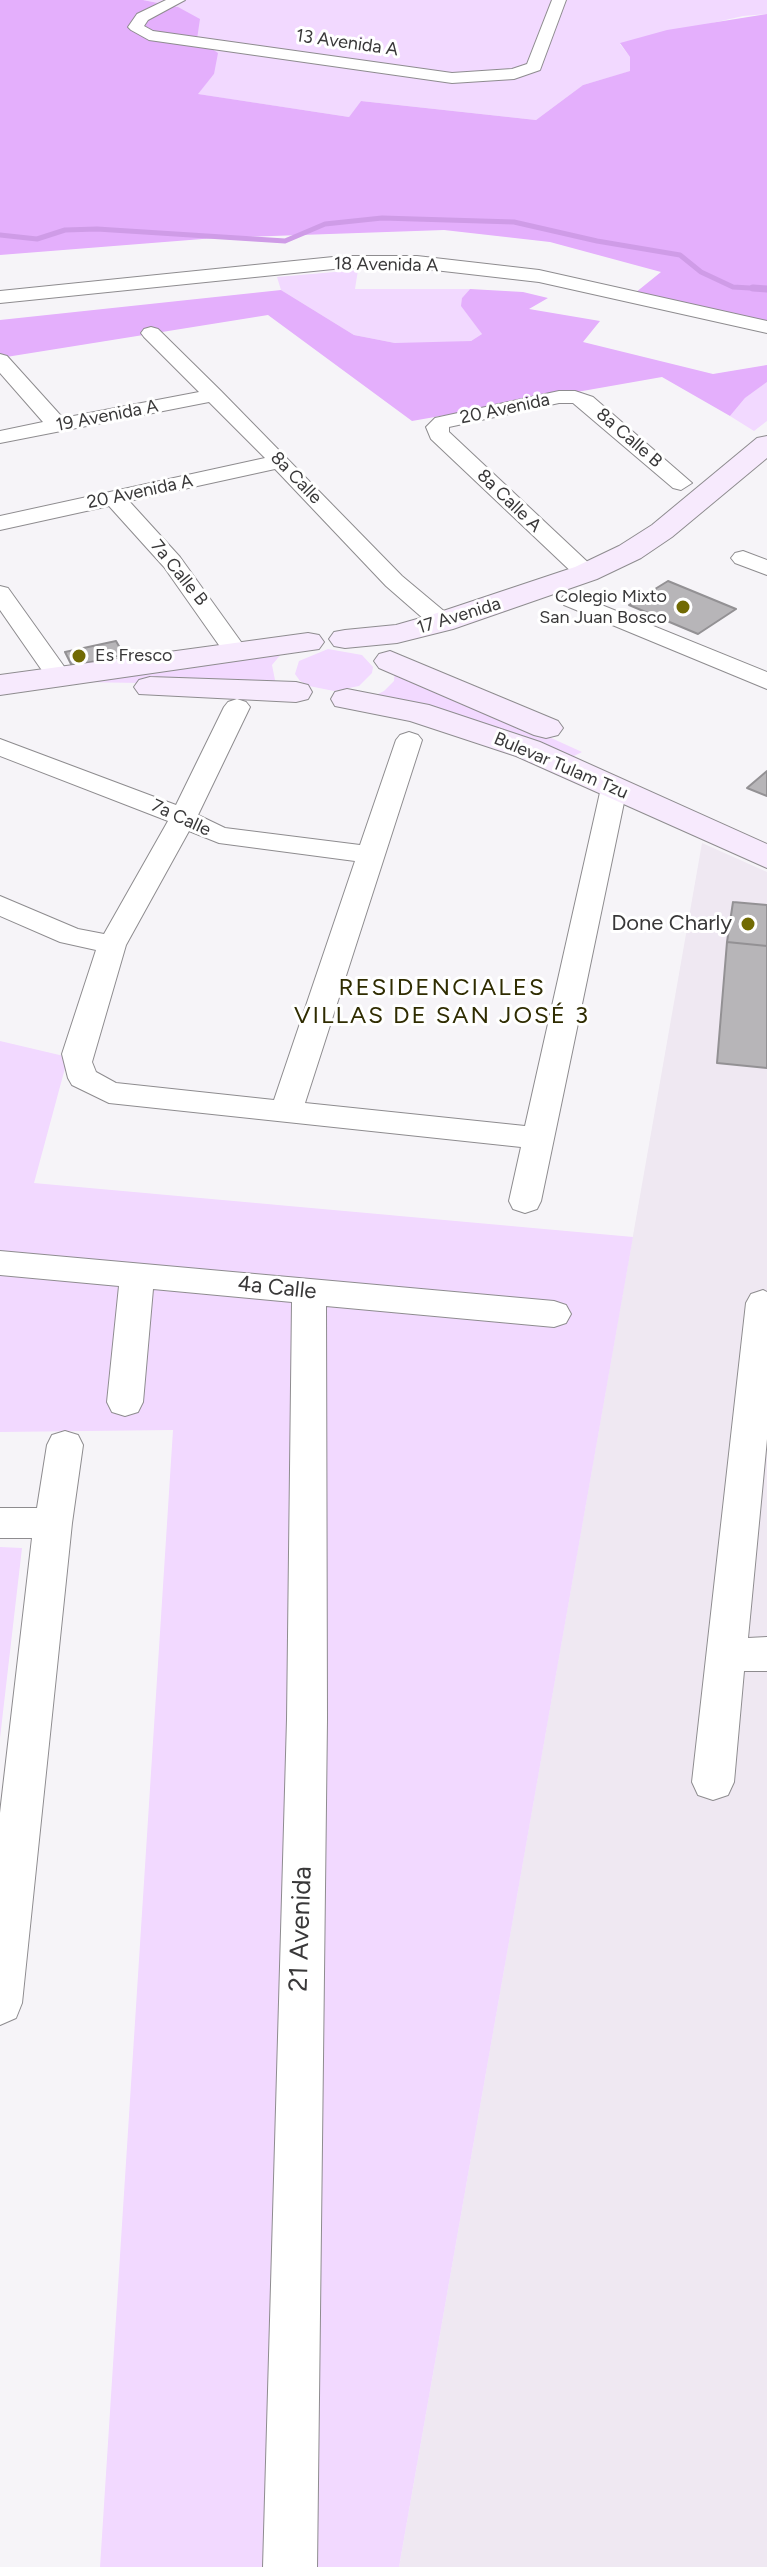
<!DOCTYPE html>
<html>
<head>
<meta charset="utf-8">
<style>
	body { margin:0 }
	canvas { display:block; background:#f6f4f8 }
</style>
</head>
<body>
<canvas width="767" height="2567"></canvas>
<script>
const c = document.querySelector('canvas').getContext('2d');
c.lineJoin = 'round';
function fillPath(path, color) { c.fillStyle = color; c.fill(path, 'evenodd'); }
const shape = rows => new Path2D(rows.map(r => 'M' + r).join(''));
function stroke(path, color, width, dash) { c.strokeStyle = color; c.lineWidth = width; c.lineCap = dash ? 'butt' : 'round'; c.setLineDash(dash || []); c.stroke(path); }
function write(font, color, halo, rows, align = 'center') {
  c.font = font + ' Figtree,sans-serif'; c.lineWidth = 6; c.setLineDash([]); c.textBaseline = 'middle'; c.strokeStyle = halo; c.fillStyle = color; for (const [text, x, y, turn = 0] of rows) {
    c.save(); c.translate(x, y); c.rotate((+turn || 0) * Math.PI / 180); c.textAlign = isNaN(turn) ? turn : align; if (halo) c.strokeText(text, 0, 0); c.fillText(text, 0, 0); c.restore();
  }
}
fillPath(shape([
	[702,843,767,872,767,2567,399,2567]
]), '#efe8f2');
fillPath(shape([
	[143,0,767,0,767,14,743,16,620,44,630,57,631,71,583,85,536,120,361,101,349,117,197,94,214,74,178,7],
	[358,270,355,289,470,289,462,298,482,334,471,341,439,344,395,343,354,335,281,290,277,277],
	[767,382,767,421,754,431,730,416,745,398],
	[328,649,362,655,373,667,372,673,359,686,334,691,309,686,300,681,295,674,299,661],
	[282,653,272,665,276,685,76,682],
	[395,667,582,752,574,756,536,742,370,698,384,691,394,681],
	[0,1041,68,1057,34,1183,633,1237,399,2567,100,2567,173,1430,0,1432],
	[0,1547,22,1548,0,1738]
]), '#f2d9ff');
fillPath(shape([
	[0,0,143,0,178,7,200,19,197,39,218,53,214,74,198,94,349,117,361,101,536,120,583,85,630,71,630,57,620,43,667,30,767,14,767,323,635,293,661,272,550,242,444,230,215,238,0,255],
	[470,289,523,292,548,298,529,309,600,321,583,342,713,374,767,365,767,382,745,398,730,416,662,377,412,421,268,315,0,358,0,320,281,290,354,335,395,343,471,341,482,334,461,306,462,298]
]), '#e4affc');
stroke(shape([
	[0,235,37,239,65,230,97,229,285,241,325,224,382,218,514,222,597,241,680,255,701,272,733,287,767,289]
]), '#cf9ce7', 5);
stroke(shape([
	[753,288,767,289]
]), '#cf9ce7', 7);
const building = shape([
	[668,581,736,609,698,634,629,605,668,581],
	[116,641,124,655,72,666,65,652,116,641],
	[767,771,767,796,747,788,767,771],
	[733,902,767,905,767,946,727,942,733,902],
	[727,942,767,946,767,1068,717,1063,727,942]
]);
fillPath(building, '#b7b5b8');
stroke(building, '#939194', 2);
const minor = shape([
	[166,0,185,0,148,20,144,26,153,31,452,73,512,69,527,64,552,0,566,0,540,70,514,79,452,83,149,40,131,30,128,27,137,14,166,0],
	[343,256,417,256,539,270,767,321,767,333,539,282,417,268,343,268,0,303,0,291,343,256],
	[151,327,158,329,221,391,402,576,451,617,454,622,451,627,433,627,386,586,275,469,129,501,180,557,249,653,246,658,237,660,228,658,164,567,109,506,0,530,0,516,265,458,209,402,0,443,0,431,43,422,0,373,0,354,7,356,63,418,199,392,144,337,141,333,144,329,151,327],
	[559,391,575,391,593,397,692,483,681,490,673,488,573,403,559,403,449,427,449,432,594,568,598,573,594,578,586,580,578,578,431,439,426,427,435,418,559,391],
	[743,551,767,560,767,575,735,563,731,558,735,553,743,551],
	[0,586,8,588,68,672,71,677,68,682,50,682,0,610,0,586],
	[572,593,767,672,767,689,564,605,560,600,564,595,572,593],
	[237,699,246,702,250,707,198,815,225,828,360,845,396,740,400,735,409,732,418,735,422,740,305,1103,525,1126,601,788,605,782,614,780,623,782,627,788,541,1201,537,1209,525,1213,513,1209,509,1201,521,1147,109,1103,72,1085,68,1078,62,1054,96,950,60,942,0,916,0,896,78,929,104,934,168,821,0,756,0,739,176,805,224,707,228,702,237,699],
	[189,831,219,843,355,861,274,1100,116,1083,96,1072,92,1062,126,945,189,831],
	[0,1251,554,1301,566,1305,571,1314,566,1323,554,1327,326,1306,327,1719,317,2567,263,2567,287,1719,292,1302,153,1289,143,1402,138,1412,125,1416,112,1412,107,1402,119,1286,0,1275,0,1251],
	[763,1290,767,1292,767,1439,748,1638,767,1637,767,1671,744,1671,734,1782,728,1795,713,1800,698,1795,692,1782,746,1303,751,1294,763,1290],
	[65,1431,78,1435,83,1445,72,1523,22,2003,16,2018,0,2025,0,1813,32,1538,0,1538,0,1508,37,1508,47,1445,52,1435,65,1431]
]);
const secondary = shape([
	[767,436,767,458,672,537,641,558,597,579,453,629,397,643,345,648,334,646,329,639,334,632,345,630,396,625,431,615,575,567,619,546,652,525,757,438,767,436],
	[308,633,319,635,324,642,319,649,0,695,0,675,308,633],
	[390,651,558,721,563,728,558,735,546,738,534,735,379,668,374,661,379,654,390,651],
	[150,677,296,682,308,685,312,692,308,699,296,702,139,694,134,687,139,680,150,677],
	[347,689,429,705,540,742,767,844,767,868,516,756,410,721,335,706,331,699,335,692,347,689]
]);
stroke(minor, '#8e8c8f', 2);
stroke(secondary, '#8e8c8f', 2);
fillPath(minor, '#fff');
fillPath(secondary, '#f7eafd');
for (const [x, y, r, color] of [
	[683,607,8,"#716a03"],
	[79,656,8,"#716a03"],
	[748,924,8,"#716a03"]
]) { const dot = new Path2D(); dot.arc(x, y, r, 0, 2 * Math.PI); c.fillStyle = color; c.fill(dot); stroke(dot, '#fff', 3); }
write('18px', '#393839', '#fff', [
	["13 Avenida A",347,43,8],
	["18 Avenida A",386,265,1],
	["20 Avenida",505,409,-12],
	["19 Avenida A",107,416,-11],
	["8a Calle B",629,438,41],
	["8a Calle",296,478,46],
	["20 Avenida A",140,492,-12],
	["8a Calle A",509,501,44],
	["7a Calle B",179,573,51],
	["17 Avenida",459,616,-17],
	["Bulevar Tulam Tzu",561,766,23],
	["7a Calle",181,818,25]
]);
write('18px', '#393839', '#fff', [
	["Colegio Mixto",667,597],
	["San Juan Bosco",667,618],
	["Es Fresco",95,656,"left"]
], 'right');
write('22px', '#393839', '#fff', [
	["Done Charly",732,924]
], 'right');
write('22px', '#393839', '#fff', [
	["4a Calle",277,1288,6]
]);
c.letterSpacing = '2px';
write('24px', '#2f2c01', '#fff', [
	["RESIDENCIALES",442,988],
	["VILLAS DE SAN JOSÉ 3",442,1016]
]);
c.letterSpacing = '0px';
write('26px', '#393839', '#fff', [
	["21 Avenida",301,1929,-88]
]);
</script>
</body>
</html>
